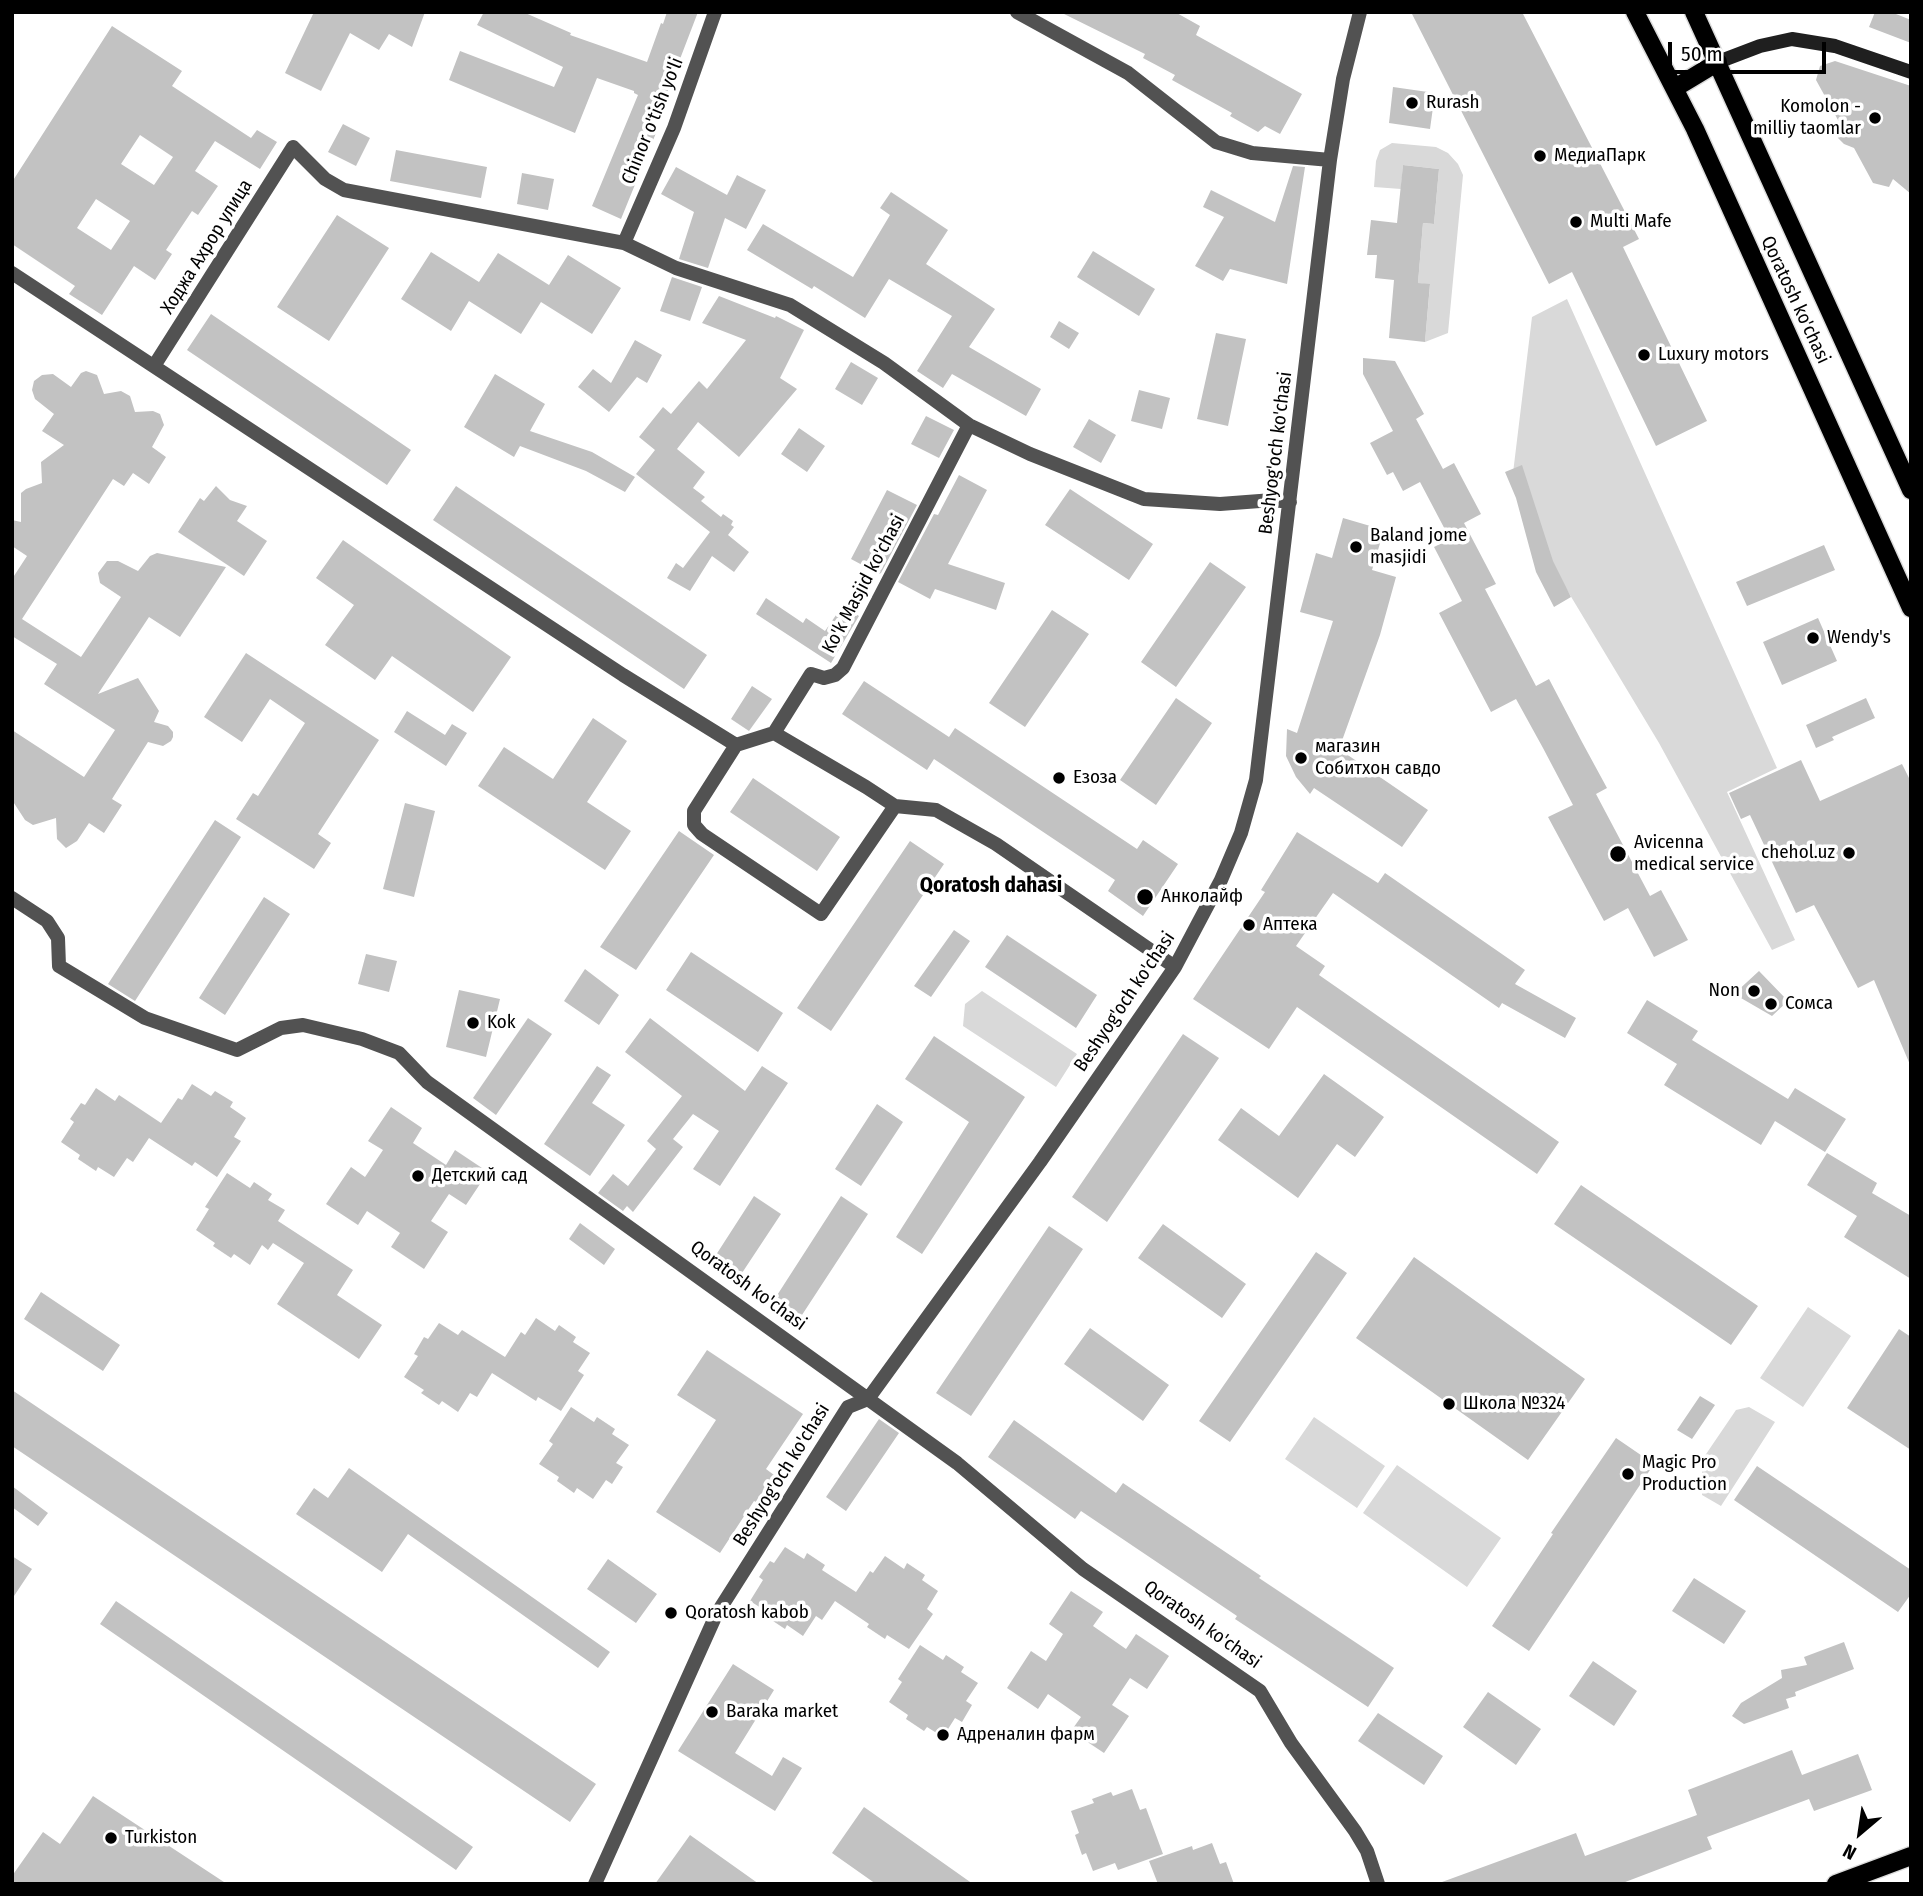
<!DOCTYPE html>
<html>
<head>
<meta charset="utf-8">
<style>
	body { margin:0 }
	#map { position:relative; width:1923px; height:1896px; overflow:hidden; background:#fff; font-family:"Fira Sans Condensed",sans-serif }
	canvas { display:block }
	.frame { position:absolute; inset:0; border:14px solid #000; pointer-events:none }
	.north { position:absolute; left:1825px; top:1798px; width:70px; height:70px; -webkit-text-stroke:5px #fff; paint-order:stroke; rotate:209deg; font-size:19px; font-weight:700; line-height:28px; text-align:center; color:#000 }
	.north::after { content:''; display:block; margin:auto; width:24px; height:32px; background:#000; clip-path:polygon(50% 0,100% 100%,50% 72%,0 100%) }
	.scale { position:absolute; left:1668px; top:42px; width:158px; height:32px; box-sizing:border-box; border:4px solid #000; border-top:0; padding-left:9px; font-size:21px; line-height:24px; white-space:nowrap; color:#000; -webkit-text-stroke:5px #fff; paint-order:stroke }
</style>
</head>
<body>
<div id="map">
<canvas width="1923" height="1896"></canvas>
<div class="frame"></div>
<div class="north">N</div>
<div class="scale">50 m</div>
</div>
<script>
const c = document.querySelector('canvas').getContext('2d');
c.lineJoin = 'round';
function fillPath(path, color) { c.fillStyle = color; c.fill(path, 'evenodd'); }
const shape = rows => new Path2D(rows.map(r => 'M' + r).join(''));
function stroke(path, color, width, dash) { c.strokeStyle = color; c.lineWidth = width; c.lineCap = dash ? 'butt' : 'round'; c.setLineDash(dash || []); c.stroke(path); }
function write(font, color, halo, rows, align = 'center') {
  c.font = font + ' "Fira Sans Condensed",sans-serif'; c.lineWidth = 7; c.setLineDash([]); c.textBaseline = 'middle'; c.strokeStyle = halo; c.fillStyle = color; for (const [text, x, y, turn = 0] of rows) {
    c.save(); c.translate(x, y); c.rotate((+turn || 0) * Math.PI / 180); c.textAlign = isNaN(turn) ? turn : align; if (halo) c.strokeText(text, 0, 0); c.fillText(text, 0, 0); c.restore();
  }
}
fillPath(shape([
	[1392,143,1436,147,1448,153,1458,164,1463,175,1448,333,1425,342,1430,285,1418,283,1423,223,1434,224,1439,169,1403,165,1401,189,1374,187,1376,161,1380,150],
	[1567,299,1777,768,1727,792,1795,940,1772,950,1659,743,1558,575,1513,473,1532,317],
	[982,991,1077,1054,1056,1087,963,1026,965,1004],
	[1808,1307,1851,1336,1803,1407,1760,1378],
	[1749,1407,1775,1422,1721,1506,1702,1495,1702,1460,1736,1410],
	[1314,1417,1385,1466,1357,1508,1285,1459],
	[1397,1465,1501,1538,1467,1587,1363,1513]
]), '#d9d9d9');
fillPath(shape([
	[314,12,425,12,412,47,389,34,379,50,350,33,321,91,285,73],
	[484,12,523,12,571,33,570,35,647,62,661,23,663,24,667,12,698,12,652,132,656,133,621,219,592,206,638,95,634,93,634,91,597,78,575,133,449,80,460,51,554,87,563,67,477,25],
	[1060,12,1175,12,1200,26,1196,35,1302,94,1280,134,1265,126,1258,132,1230,116,1232,113,1172,80,1175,75,1143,58,1145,54],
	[1411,12,1522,12,1639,239,1623,247,1707,421,1656,446,1572,272,1549,284],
	[1875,12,1891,12,1911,20,1911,43,1869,27],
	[112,26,182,71,172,86,251,138,257,130,277,142,260,169,215,141,195,171,218,186,198,215,192,211,166,250,172,254,155,280,134,266,102,315,69,294,75,286,12,244,12,182],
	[140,135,173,157,154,185,121,164],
	[96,199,130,221,111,250,77,228],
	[1835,61,1911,86,1911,194,1893,179,1889,187,1873,183,1854,148,1844,144,1838,138,1836,131,1838,120,1816,80,1820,66],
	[1393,87,1435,93,1430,129,1389,123],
	[343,124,370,138,356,166,328,152],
	[396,150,487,167,481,198,390,181],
	[1403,165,1439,169,1434,224,1423,223,1418,283,1430,284,1425,342,1389,338,1394,280,1375,278,1377,255,1367,255,1371,220,1397,223],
	[1293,166,1305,167,1287,284,1230,269,1223,281,1195,266,1224,217,1203,207,1211,190,1275,222],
	[676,167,727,195,737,175,766,190,746,229,725,218,708,268,679,259,694,212,661,194],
	[522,173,554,179,548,210,517,204],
	[891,192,948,230,926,264,995,309,969,347,1041,389,1026,416,952,374,943,388,917,371,952,316,889,279,865,318,814,286,812,289,747,250,763,224,853,277,890,215,880,208],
	[337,215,389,248,329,341,277,307],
	[1093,251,1155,289,1139,316,1077,277],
	[431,252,479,282,498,253,549,285,568,255,621,288,592,334,541,302,521,334,469,301,451,331,401,299],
	[672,277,702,287,690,321,660,311],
	[719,296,775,318,776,316,804,330,780,378,797,389,739,457,698,422,677,449,705,472,693,488,705,497,701,501,721,517,723,514,733,521,731,525,734,527,728,535,749,552,734,572,712,556,690,591,667,578,676,563,683,568,710,532,636,474,655,450,639,437,663,407,671,414,699,381,707,389,746,340,702,323],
	[211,314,411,450,387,485,187,350],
	[1059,321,1079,333,1069,349,1050,337],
	[1216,333,1246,339,1228,426,1197,419],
	[635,340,662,355,647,383,637,377,609,412,578,387,593,369,611,383],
	[1363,358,1395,361,1424,414,1416,419,1443,469,1454,463,1481,514,1464,523,1496,584,1485,589,1536,686,1549,679,1582,742,1607,788,1596,794,1650,896,1661,890,1688,940,1654,957,1628,908,1604,921,1548,817,1573,805,1543,748,1516,699,1491,712,1439,613,1462,601,1434,547,1450,539,1420,482,1403,491,1393,472,1387,475,1370,443,1393,431,1363,374],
	[851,362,878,378,862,405,835,389],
	[86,371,97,375,104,394,121,391,130,396,135,412,153,411,160,414,164,425,152,447,166,457,149,484,133,473,124,486,113,479,22,619,81,657,121,597,100,583,98,573,107,561,118,561,138,571,150,556,157,553,226,567,180,637,149,617,98,694,138,678,159,711,154,722,168,726,173,732,173,737,171,741,163,746,148,742,112,799,122,805,104,833,89,823,77,841,66,848,57,839,56,818,33,825,25,820,12,800,12,730,84,777,115,730,44,684,57,664,12,636,12,579,27,556,12,546,12,520,21,522,21,493,26,489,42,483,41,462,64,445,42,431,54,414,35,399,32,390,34,381,42,375,53,374,71,387,81,373],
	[495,374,545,404,530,431,592,452,635,477,625,492,586,471,520,446,514,457,464,427],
	[1139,390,1170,398,1162,429,1131,421],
	[926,416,954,430,939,458,911,444],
	[1089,419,1116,435,1101,463,1073,447],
	[799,428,825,446,807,472,781,454],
	[1522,465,1553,561,1571,597,1554,607,1536,572,1516,498,1505,472],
	[959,475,987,490,948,564,1005,583,996,610,935,589,930,599,898,582,934,514,938,515],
	[216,486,230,500,247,506,237,521,267,541,244,576,178,532,200,498,204,501],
	[456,486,707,655,684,689,433,520],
	[1070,489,1153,544,1129,580,1045,525],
	[887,490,917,505,881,573,879,574,851,559],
	[1343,518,1384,530,1372,570,1396,577,1380,635,1339,749,1428,810,1402,847,1314,788,1310,794,1296,777,1286,756,1287,729,1297,733,1333,621,1300,612,1316,553,1332,558],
	[343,540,511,657,473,712,392,656,375,680,325,645,354,605,316,578],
	[1824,545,1835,570,1747,606,1736,582],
	[1210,562,1246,587,1176,687,1141,662],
	[766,598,803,623,806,618,825,631,843,605,859,616,831,663,756,614],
	[1052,610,1089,634,1025,727,989,703],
	[1818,618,1837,661,1782,685,1763,642],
	[246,653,379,740,318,834,331,843,314,869,236,819,253,793,258,796,305,723,270,699,242,742,204,717],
	[864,681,949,737,955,728,1137,849,1143,840,1178,864,1143,916,1108,891,1115,880,934,759,927,770,842,714],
	[752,686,772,699,749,731,731,719],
	[1176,698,1212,723,1156,805,1120,780],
	[1866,698,1875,718,1832,737,1834,740,1816,748,1806,725],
	[407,711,445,735,452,724,467,733,446,766,394,732],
	[593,718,627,741,587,802,631,831,605,870,478,786,504,747,553,779],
	[1801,760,1820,801,1902,764,1911,782,1911,1067,1874,980,1858,988,1814,905,1796,913,1750,815,1741,819,1729,793],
	[753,778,840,837,817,871,730,812],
	[405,803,435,811,414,897,383,889],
	[215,820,241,837,135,1001,108,984],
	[679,831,714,855,636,970,600,947],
	[1297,832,1378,883,1385,873,1525,970,1515,984,1576,1018,1565,1038,1502,1003,1499,1008,1333,893,1296,946,1325,966,1319,975,1559,1142,1537,1174,1297,1007,1269,1049,1193,999,1265,892,1261,890],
	[910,841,944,864,831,1031,797,1008],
	[264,897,290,914,225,1015,199,998],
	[954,930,970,941,931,997,914,986],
	[1007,935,1097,995,1076,1028,985,967],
	[691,952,783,1013,758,1052,666,990],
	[366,954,397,961,389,992,358,984],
	[585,969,619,995,599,1025,564,1001],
	[1759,971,1788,1001,1772,1016,1734,994],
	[459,990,500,999,486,1057,446,1047],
	[1647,1000,1698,1031,1692,1040,1788,1099,1795,1088,1846,1119,1825,1152,1775,1121,1761,1145,1664,1085,1677,1064,1627,1033],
	[528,1018,552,1034,496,1115,473,1098],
	[650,1018,745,1091,762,1066,788,1083,720,1186,693,1169,719,1131,693,1114,673,1139,683,1147,633,1212,627,1206,623,1211,598,1193,613,1174,628,1186,656,1149,647,1141,682,1096,625,1052],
	[1183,1034,1219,1058,1107,1222,1072,1197],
	[934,1036,1025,1097,922,1254,896,1237,969,1122,905,1079],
	[597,1066,611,1075,592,1103,625,1125,590,1176,544,1144],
	[1324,1074,1384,1117,1355,1157,1337,1144,1298,1198,1218,1140,1241,1108,1279,1136],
	[192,1084,211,1096,215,1091,233,1102,230,1107,246,1118,234,1137,241,1141,217,1177,195,1162,192,1166,149,1138,133,1162,127,1158,114,1177,98,1167,96,1171,78,1159,80,1155,61,1142,74,1122,70,1119,81,1103,85,1105,96,1088,115,1101,119,1095,161,1123,178,1098,182,1100],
	[877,1104,903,1122,861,1186,835,1169],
	[391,1107,422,1128,413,1143,446,1165,455,1150,488,1172,466,1205,449,1194,431,1221,448,1232,424,1269,391,1247,400,1233,367,1211,358,1225,326,1204,351,1167,365,1177,383,1150,368,1141],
	[1827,1153,1877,1183,1872,1193,1911,1216,1911,1279,1844,1237,1857,1216,1807,1185],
	[227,1173,250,1188,254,1182,272,1194,268,1200,285,1210,278,1221,353,1270,337,1295,382,1325,359,1359,277,1304,304,1263,273,1243,268,1250,262,1245,250,1265,234,1254,231,1258,213,1246,215,1243,196,1230,209,1209,205,1207],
	[1581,1185,1758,1306,1731,1345,1554,1224],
	[754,1196,781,1214,740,1276,714,1258],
	[841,1196,868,1214,800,1318,774,1300],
	[580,1223,615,1249,604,1265,569,1239],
	[1163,1224,1246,1284,1222,1318,1138,1258],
	[1049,1226,1083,1249,971,1416,936,1393],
	[1316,1252,1347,1273,1230,1442,1199,1421],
	[1414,1257,1585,1379,1528,1460,1356,1338],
	[41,1292,120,1345,103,1371,24,1319],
	[536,1318,555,1331,559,1325,576,1337,573,1342,590,1353,578,1371,584,1375,561,1411,538,1397,536,1401,492,1373,477,1397,470,1393,458,1412,442,1401,439,1405,421,1393,424,1390,404,1377,418,1356,414,1354,424,1337,428,1339,439,1323,458,1335,462,1330,505,1357,521,1332,525,1335],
	[1090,1328,1169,1385,1143,1421,1064,1364],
	[1899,1329,1911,1337,1911,1450,1847,1408],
	[707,1350,803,1414,766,1469,774,1475,756,1502,754,1501,720,1553,656,1512,716,1420,677,1395],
	[12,1390,596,1784,570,1822,12,1446],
	[1700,1396,1715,1405,1692,1439,1677,1430],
	[571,1407,594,1422,597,1417,615,1429,612,1434,629,1445,616,1463,623,1467,612,1484,606,1480,593,1499,577,1488,574,1493,557,1481,559,1477,539,1464,553,1444,549,1441],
	[879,1419,899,1433,846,1511,826,1497],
	[1014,1420,1116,1493,1123,1483,1261,1576,1259,1578,1394,1668,1368,1707,1235,1619,1237,1616,1081,1511,1075,1519,988,1457],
	[1616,1438,1654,1464,1529,1651,1492,1626,1553,1534,1551,1533],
	[1757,1466,1911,1570,1911,1594,1898,1612,1734,1500],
	[349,1468,610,1652,598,1668,408,1534,382,1572,296,1514,314,1488,328,1498],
	[12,1486,48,1513,38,1526,12,1507],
	[785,1547,804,1559,807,1553,825,1565,822,1570,856,1592,870,1571,873,1573,885,1556,904,1569,907,1563,925,1575,922,1580,938,1591,927,1609,933,1614,909,1649,887,1635,885,1639,867,1627,869,1624,835,1601,822,1620,816,1616,803,1636,787,1625,785,1629,767,1617,769,1613,750,1601,763,1580,759,1577,770,1561,774,1563],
	[12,1556,32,1569,12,1599],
	[608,1559,657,1594,636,1623,587,1589],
	[1694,1578,1746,1611,1724,1644,1672,1611],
	[1071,1591,1103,1612,1093,1626,1126,1649,1136,1634,1169,1656,1147,1689,1130,1678,1112,1705,1129,1716,1104,1753,1071,1731,1081,1717,1048,1694,1038,1709,1007,1688,1031,1651,1046,1661,1063,1634,1049,1624],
	[116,1601,473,1847,456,1870,100,1624],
	[1844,1642,1854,1669,1795,1692,1796,1696,1786,1699,1789,1708,1744,1724,1732,1716,1741,1703,1782,1678,1781,1670,1807,1665,1804,1657],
	[920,1645,943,1660,946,1655,964,1667,961,1672,978,1683,966,1701,972,1705,962,1722,955,1718,943,1737,927,1727,924,1731,906,1719,908,1715,889,1702,902,1682,898,1679],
	[1593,1661,1637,1691,1614,1726,1569,1696],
	[733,1664,774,1690,735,1753,772,1776,783,1757,802,1768,775,1811,678,1751],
	[1488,1692,1541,1729,1516,1765,1463,1727],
	[1378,1713,1443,1756,1424,1785,1358,1741],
	[1792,1750,1802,1775,1858,1754,1872,1790,1814,1811,1809,1799,1707,1837,1712,1849,1620,1884,1442,1884,1442,1882,1576,1833,1585,1856,1697,1815,1688,1790],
	[1132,1789,1140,1810,1146,1808,1163,1854,1118,1870,1115,1863,1093,1871,1086,1853,1082,1855,1075,1835,1079,1833,1071,1811,1094,1803,1092,1799,1111,1792,1113,1796],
	[93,1796,227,1884,12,1884,12,1876,43,1832,60,1844],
	[864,1807,973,1884,876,1884,832,1853],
	[690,1835,759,1884,655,1884],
	[1212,1843,1220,1864,1226,1862,1234,1884,1158,1884,1149,1861,1192,1846,1193,1850]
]), '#c2c2c2');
const primary = shape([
	[1635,12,1695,129,1911,608],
	[1694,12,1911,490],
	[1675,88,1718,62],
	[1836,1884,1911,1856]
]);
stroke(primary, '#dbdbdb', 21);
stroke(shape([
	[1017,12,1128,73,1216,142,1252,153,1330,160],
	[624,243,674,128,715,12],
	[12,273,623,675,736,745],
	[154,366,293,147,325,179,344,190,624,243,676,268,790,305,884,363,969,425,1030,454,1144,499,1220,504,1273,500,1290,502],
	[774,733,811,674,824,678,835,675,843,668,969,425],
	[895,806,821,914,702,834,694,825,694,811,736,745,774,733,866,787,895,806,936,810,996,844,1175,967],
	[12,898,47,921,58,938,59,966,145,1018,237,1050,281,1028,303,1025,362,1039,399,1053,427,1082,957,1463,1083,1569,1260,1691,1291,1743,1355,1831,1367,1851,1378,1884],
	[595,1884,716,1615,848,1407,868,1399,1040,1162,1175,967,1221,880,1241,833,1256,780,1330,160,1343,79,1360,12]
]), '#525252', 14);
stroke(shape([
	[1718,62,1760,46,1792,39,1835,46,1911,72]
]), '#1f1f1f', 14);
stroke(primary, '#000', 18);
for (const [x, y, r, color] of [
	[1412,103,7,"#000"],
	[1875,118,7,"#000"],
	[1540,156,7,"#000"],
	[1576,222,7,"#000"],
	[1644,355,7,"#000"],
	[1356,547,7,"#000"],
	[1813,638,7,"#000"],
	[1301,758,7,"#000"],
	[1059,778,7,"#000"],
	[1849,853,7,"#000"],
	[1618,854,9,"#000"],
	[1145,897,9,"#000"],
	[1249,925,7,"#000"],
	[1754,991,7,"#000"],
	[1771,1004,7,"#000"],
	[473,1023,7,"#000"],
	[418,1176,7,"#000"],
	[1449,1404,7,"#000"],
	[1628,1474,7,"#000"],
	[671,1613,7,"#000"],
	[712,1712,7,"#000"],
	[943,1735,7,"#000"],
	[111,1838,7,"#000"]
]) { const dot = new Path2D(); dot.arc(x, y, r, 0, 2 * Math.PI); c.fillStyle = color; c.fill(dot); stroke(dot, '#fff', 2.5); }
write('19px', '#000', '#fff', [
	["Rurash",1426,103],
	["Komolon -",1861,107,"right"],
	["milliy taomlar",1861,129,"right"],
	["МедиаПарк",1554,156],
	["Multi Mafe",1590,222],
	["Luxury motors",1658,355],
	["Baland jome",1370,536],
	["masjidi",1370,558],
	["Wendy's",1827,638],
	["магазин",1315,747],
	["Собитхон савдо",1315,769],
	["Езоза",1073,778],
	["Avicenna",1634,843],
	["medical service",1634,865],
	["chehol.uz",1835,853,"right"],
	["Анколайф",1161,897],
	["Аптека",1263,925],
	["Non",1740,991,"right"],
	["Сомса",1785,1004],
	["Kok",487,1023],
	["Детский сад",432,1176],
	["Школа №324",1463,1404],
	["Magic Pro",1642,1463],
	["Production",1642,1485],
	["Qoratosh kabob",685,1613],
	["Baraka market",726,1712],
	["Адреналин фарм",957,1735],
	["Turkiston",125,1838]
], 'left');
write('19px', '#000', '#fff', [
	["Chinor o'tish yo'li",653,121,-68],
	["Ходжа Ахрор улица",207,247,-58],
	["Qoratosh ko'chasi",1795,300,65],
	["Beshyog'och ko'chasi",1276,453,-83],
	["Ko'k Masjid ko'chasi",864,584,-62],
	["Beshyog'och ko'chasi",1125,1002,-56],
	["Qoratosh ko'chasi",748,1286,36],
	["Beshyog'och ko'chasi",782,1475,-58],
	["Qoratosh ko'chasi",1202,1625,35]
]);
write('bold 21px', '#000', '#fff', [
	["Qoratosh dahasi",991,886]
]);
</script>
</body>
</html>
